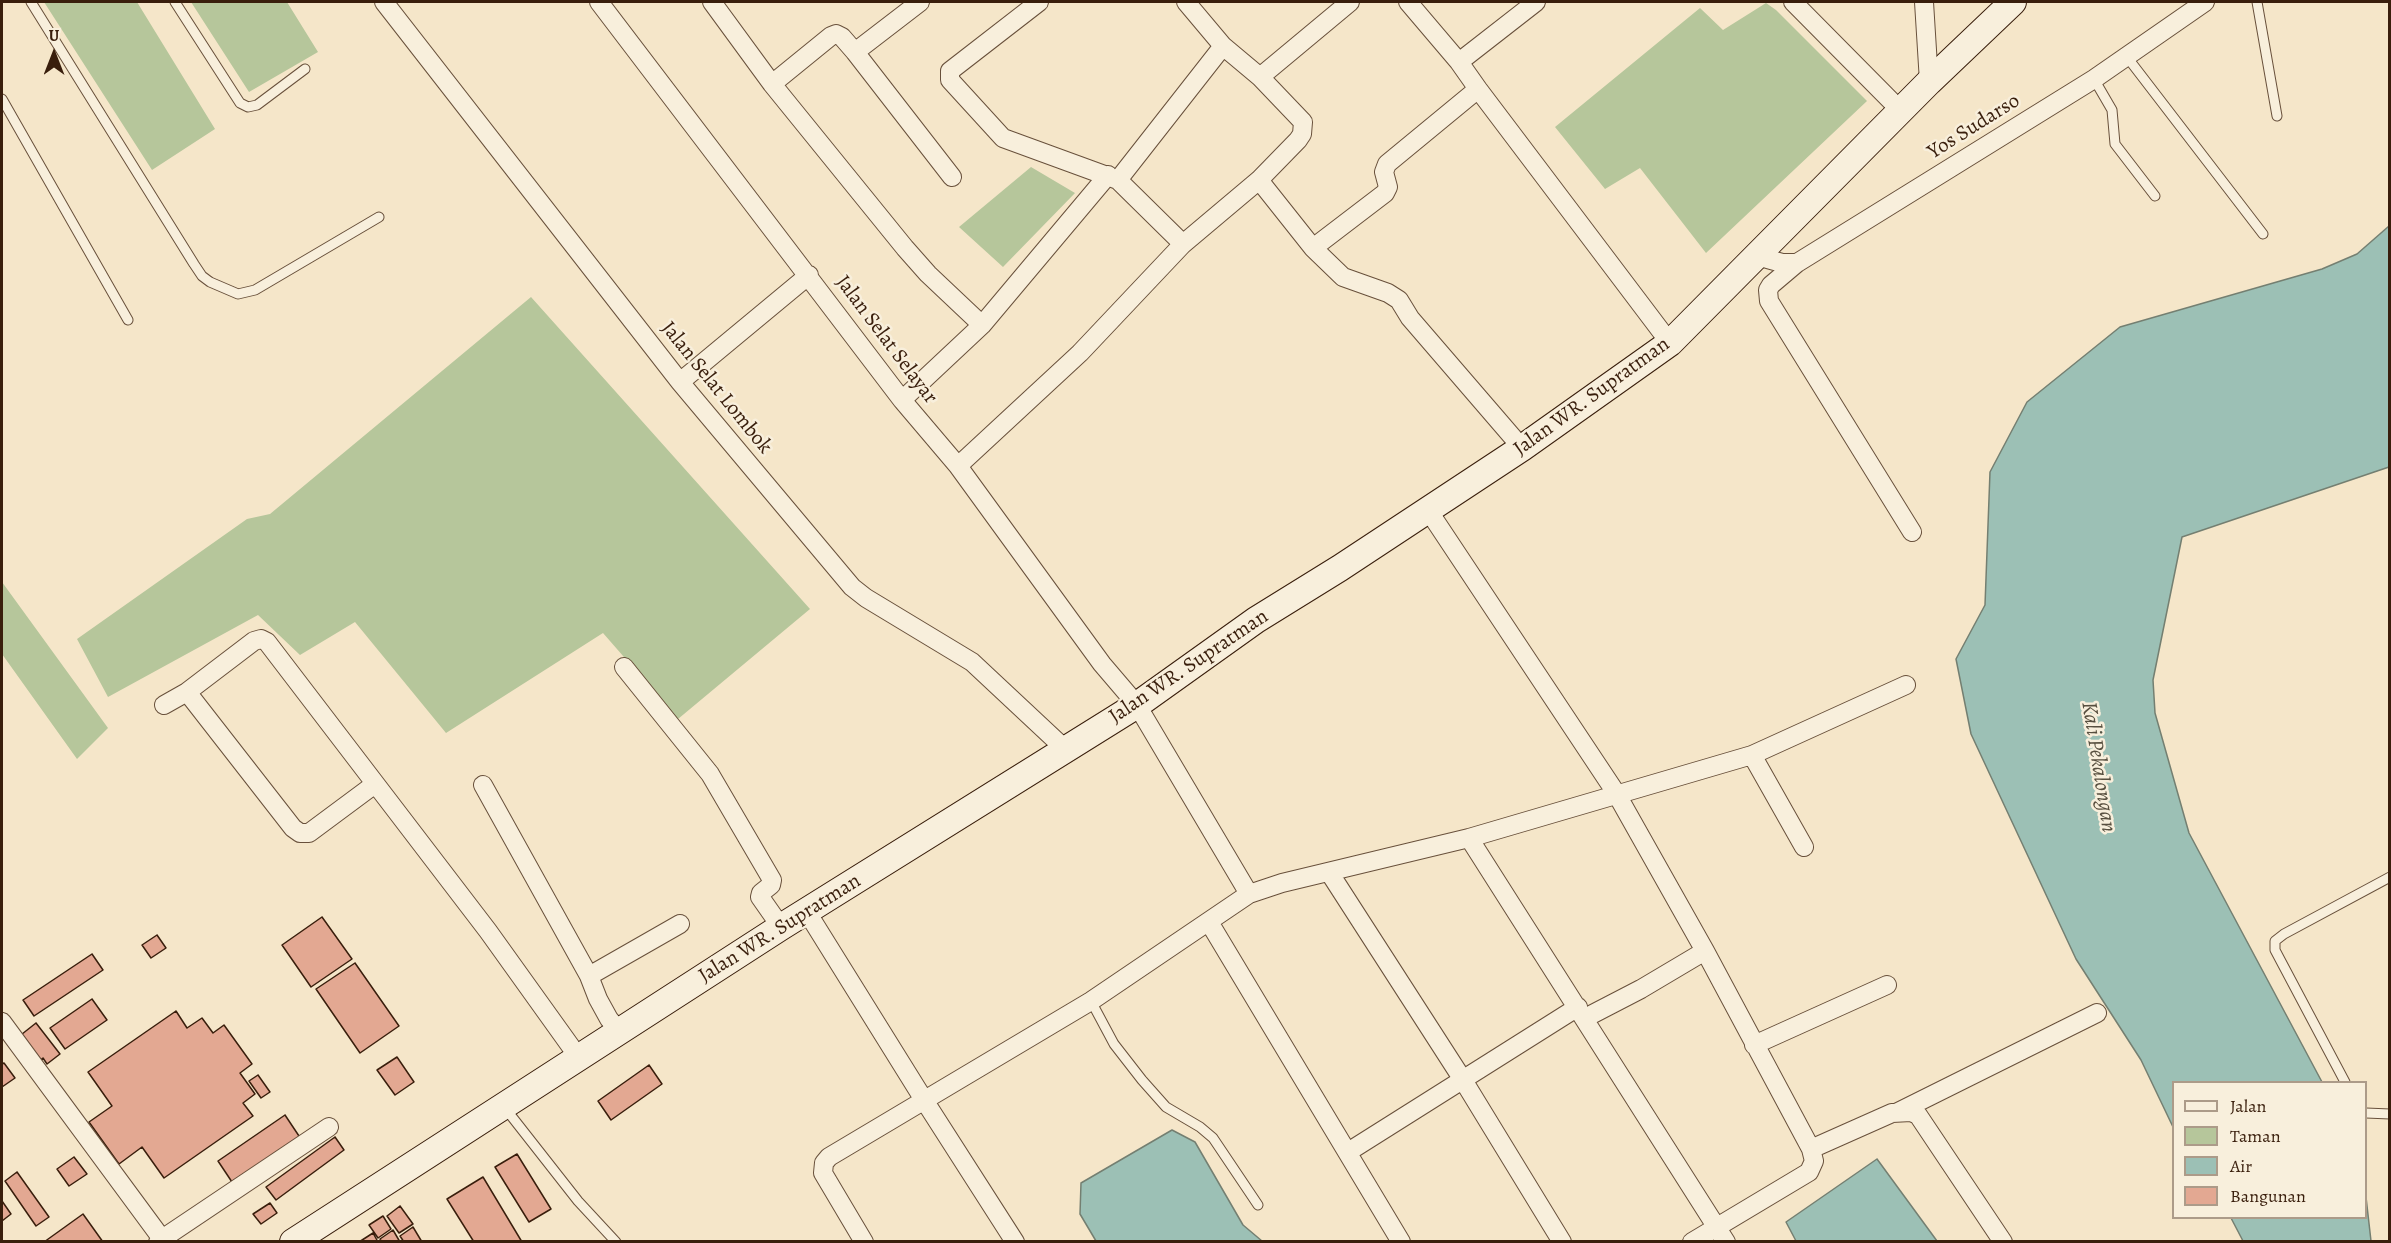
<!DOCTYPE html>
<html>
<head>
<meta charset="utf-8">
<style>
	body { margin:0 }
	#map { position:relative; width:2391px; height:1243px; overflow:hidden; background:#f5e6c9; font-family:Alegreya,serif }
	canvas { display:block }
	.frame { position:absolute; inset:0; border:3px solid #391e0c; pointer-events:none }
	.legend { position:absolute; left:2172px; top:1081px; width:195px; height:138px; box-sizing:border-box; background:#f8efdc; border:2px solid #ac9b89; margin:0; padding:8px 10px; list-style:none; font-size:18px; color:#391e0c }
	.legend li { display:flex; align-items:center; gap:12px; height:30px }
	.legend b { width:30px; border:2px solid #ac9b89 }
	.north { position:absolute; left:24px; top:24px; width:60px; height:60px; -webkit-text-stroke:4px #f8efdc; paint-order:stroke; rotate:0deg; font-size:16px; font-weight:700; line-height:24px; text-align:center; color:#391e0c }
	.north::after { content:''; display:block; margin:auto; width:21px; height:27px; background:#391e0c; clip-path:polygon(50% 0,100% 100%,50% 72%,0 100%) }
</style>
</head>
<body>
<div id="map">
<canvas width="2391" height="1243"></canvas>
<div class="frame"></div>
<ul class="legend">
<li><b style="height:8px;background:#f8efdc"></b>Jalan</li>
<li><b style="height:16px;background:#b6c69b"></b>Taman</li>
<li><b style="height:16px;background:#9cc0b5"></b>Air</li>
<li><b style="height:16px;background:#e3a892"></b>Bangunan</li>
</ul>
<div class="north">U</div>
</div>
<script>
const c = document.querySelector('canvas').getContext('2d');
c.lineJoin = 'round';
function fillPath(path, color) { c.fillStyle = color; c.fill(path, 'evenodd'); }
const shape = rows => new Path2D(rows.map(r => 'M' + r).join(''));
function stroke(path, color, width, dash) { c.strokeStyle = color; c.lineWidth = width; c.lineCap = dash ? 'butt' : 'round'; c.setLineDash(dash || []); c.stroke(path); }
function write(font, color, halo, rows, align = 'center') {
  c.font = font + ' Alegreya,serif'; c.lineWidth = 5; c.setLineDash([]); c.textBaseline = 'middle'; c.strokeStyle = halo; c.fillStyle = color; for (const [text, x, y, turn = 0] of rows) {
    c.save(); c.translate(x, y); c.rotate((+turn || 0) * Math.PI / 180); c.textAlign = isNaN(turn) ? turn : align; if (halo) c.strokeText(text, 0, 0); c.fillText(text, 0, 0); c.restore();
  }
}
fillPath(shape([
	[44,2,137,2,215,129,152,170],
	[191,2,287,2,318,52,249,92],
	[1766,3,1776,10,1867,101,1706,253,1640,168,1605,189,1555,127,1700,8,1723,30],
	[1031,167,1075,193,1003,267,959,227],
	[531,297,810,609,678,719,603,633,446,733,355,622,300,655,258,615,108,697,77,639,247,519,270,514],
	[2,582,108,728,77,759,2,654]
]), '#b6c69b');
const water = shape([
	[2389,226,2389,467,2182,537,2153,680,2155,713,2189,833,2322,1082,2174,1082,2173,1127,2141,1060,2076,959,1971,734,1956,659,1985,605,1990,472,2027,402,2120,327,2322,269,2357,254,2389,226],
	[1172,1130,1195,1142,1243,1225,1262,1241,1096,1241,1080,1214,1081,1183,1172,1130],
	[1877,1159,1937,1241,1796,1241,1786,1222,1877,1159],
	[2366,1197,2371,1241,2243,1241,2231,1218,2366,1218,2366,1197]
]);
fillPath(water, '#9cc0b5');
stroke(water, '#747f71', 1.5);
const building = shape([
	[322,917,352,959,311,987,282,945,322,917],
	[157,935,166,948,151,958,142,945,157,935],
	[92,954,103,970,34,1016,23,1000,92,954],
	[355,963,399,1026,360,1053,316,989,355,963],
	[92,999,107,1020,65,1049,50,1028,92,999],
	[176,1011,187,1028,202,1018,213,1033,224,1025,252,1064,240,1073,255,1094,243,1103,253,1116,164,1178,142,1147,119,1164,89,1122,112,1106,88,1072,176,1011],
	[36,1023,60,1054,47,1064,43,1058,36,1063,17,1038,36,1023],
	[397,1057,414,1082,395,1095,377,1070,397,1057],
	[4,1063,15,1078,2,1087,2,1064,4,1063],
	[649,1065,662,1084,611,1120,598,1101,649,1065],
	[258,1075,270,1092,261,1098,249,1081,258,1075],
	[285,1115,301,1139,234,1185,218,1161,285,1115],
	[335,1137,344,1150,276,1200,266,1187,335,1137],
	[517,1154,551,1209,529,1222,495,1167,517,1154],
	[74,1157,87,1174,69,1186,57,1169,74,1157],
	[17,1172,49,1217,36,1226,5,1181,17,1172],
	[483,1177,522,1242,474,1242,447,1199,483,1177],
	[2,1201,11,1214,2,1221,2,1201],
	[270,1203,277,1213,261,1224,253,1214,270,1203],
	[400,1206,413,1224,399,1233,387,1216,400,1206],
	[83,1214,103,1242,44,1242,83,1214],
	[383,1216,391,1229,378,1238,369,1225,383,1216],
	[413,1227,422,1242,404,1242,400,1236,413,1227],
	[393,1230,400,1242,382,1242,380,1239,393,1230],
	[373,1233,378,1242,359,1242,373,1233]
]);
fillPath(building, '#e3a892');
stroke(building, '#391e0c', 1.5);
const lane = shape([
	[31,2,194,264,202,276,210,282,238,294,255,290,379,217],
	[175,2,240,103,248,107,257,105,305,69],
	[2257,2,2277,116],
	[2127,57,2263,234],
	[2094,79,2112,110,2115,144,2155,196],
	[2,99,128,320],
	[1091,1001,1114,1044,1142,1080,1166,1107,1200,1127,1213,1138,1258,1205],
	[2345,1082,2275,950,2275,941,2284,934,2390,877],
	[505,1108,578,1201,616,1242],
	[2366,1113,2390,1114]
]);
const street = shape([
	[384,2,680,382,852,587,866,598,972,662,1065,749],
	[599,2,902,400,958,466,1102,664,1137,705,1249,894],
	[712,2,772,84,905,248,928,274,982,325],
	[1039,2,950,71,950,80,1003,138,1118,180,1223,46],
	[1408,2,1459,62,1478,89,1670,343],
	[1793,2,1902,112],
	[1924,2,1929,82],
	[855,52,952,177],
	[1459,62,1536,2],
	[1260,77,1350,2],
	[772,84,831,36,836,34,842,37,855,52,920,2],
	[1118,180,1183,244],
	[1259,180,1313,248,1343,277,1388,293,1399,300,1410,318,1522,448],
	[1313,248,1385,193,1388,187,1384,172,1387,164,1478,89],
	[1757,256,1782,263,1797,263,2094,79,2205,2],
	[1797,263,1771,285,1768,290,1769,301,1912,532],
	[680,382,809,275],
	[902,400,982,325,1108,175],
	[958,466,1080,353,1183,244,1259,180,1298,140,1302,134,1303,122,1260,77,1223,46,1186,2],
	[1428,510,1616,793,1705,951,1811,1149,1814,1161,1809,1172,1692,1242],
	[624,667,710,774,772,880,771,885,761,893,760,897,781,927],
	[187,692,293,828,300,833,309,833,375,784],
	[164,705,187,692,254,641,261,639,267,642,488,931,579,1058],
	[1752,755,1804,847],
	[483,785,589,976,598,999,609,1019,620,1032],
	[1469,838,1726,1242],
	[1329,872,1463,1080,1562,1242],
	[807,912,924,1100,1015,1242],
	[1209,922,1401,1242],
	[589,976,680,924],
	[1585,1018,1641,989,1705,951],
	[2,1022,162,1239,158,1242],
	[1754,1045,1887,985],
	[1898,1112,2097,1013],
	[1811,1149,1892,1113,1911,1112,1918,1115,2003,1242],
	[1348,1152,1578,1007],
	[162,1239,329,1127],
	[864,1242,823,1173,824,1163,829,1157,1091,1001,1249,894,1282,883,1469,838,1752,755,1906,685]
]);
const secondary = shape([
	[293,1242,781,927,1137,705,1256,620,1340,568,1522,448,1670,343,1929,82,2013,2]
]);
stroke(lane, '#68503b', 11);
stroke(street, '#68503b', 20);
stroke(secondary, '#391e0c', 28);
stroke(lane, '#f8efdc', 9);
stroke(street, '#f8efdc', 18);
stroke(secondary, '#f8efdc', 26);
write('21px', '#391e0c', '#f8efdc', [
	["Yos Sudarso",1974,127,-32],
	["Jalan Selat Selayar",886,340,53],
	["Jalan Selat Lombok",716,388,51],
	["Jalan WR. Supratman",1592,397,-36],
	["Jalan WR. Supratman",1189,667,-34],
	["Jalan WR. Supratman",780,929,-32]
]);
write('italic 22px', '#574f3f', '#f8efdc', [
	["Kali Pekalongan",2098,767,81]
]);
</script>
</body>
</html>
